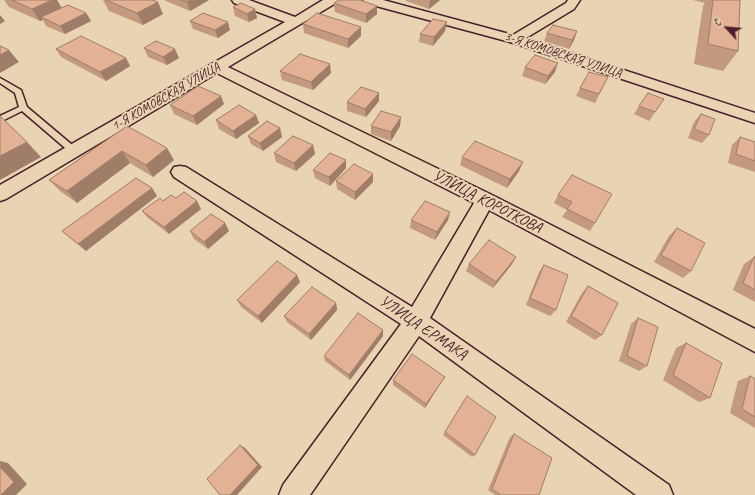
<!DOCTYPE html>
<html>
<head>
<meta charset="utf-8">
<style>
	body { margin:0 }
	#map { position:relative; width:755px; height:495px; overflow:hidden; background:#e8d3b2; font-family:Caveat,sans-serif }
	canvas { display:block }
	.north { position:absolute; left:707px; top:8px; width:40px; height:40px; -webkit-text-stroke:3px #e8d3b2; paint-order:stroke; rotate:296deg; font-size:11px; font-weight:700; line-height:16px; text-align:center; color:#4a1f2b }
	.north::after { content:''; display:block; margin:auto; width:14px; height:18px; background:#4a1f2b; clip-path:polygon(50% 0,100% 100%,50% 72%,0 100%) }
</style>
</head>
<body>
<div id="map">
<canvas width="755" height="495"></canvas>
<div class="north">С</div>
</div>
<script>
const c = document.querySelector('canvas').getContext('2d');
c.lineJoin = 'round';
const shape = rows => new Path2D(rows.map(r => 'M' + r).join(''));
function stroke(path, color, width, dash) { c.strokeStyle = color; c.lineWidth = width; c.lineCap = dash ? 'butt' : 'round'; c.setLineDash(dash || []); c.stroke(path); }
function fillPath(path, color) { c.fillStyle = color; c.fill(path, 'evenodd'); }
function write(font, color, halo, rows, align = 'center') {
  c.font = font + ' Caveat,sans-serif'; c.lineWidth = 4; c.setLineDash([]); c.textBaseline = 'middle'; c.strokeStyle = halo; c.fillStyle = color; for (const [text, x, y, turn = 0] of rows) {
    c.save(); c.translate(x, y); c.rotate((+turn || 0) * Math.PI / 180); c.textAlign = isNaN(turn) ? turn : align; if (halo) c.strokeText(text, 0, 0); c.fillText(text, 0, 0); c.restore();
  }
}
const service = shape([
	[0,78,21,90,27,107,77,149,78,151,77,153,71,153,22,111,0,122,0,116,19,107,15,93,0,83,0,78]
]);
const minor = shape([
	[232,0,249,0,295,17,323,0,338,0,336,3,228,67,492,195,755,329,755,352,489,210,430,318,669,485,673,495,636,495,419,336,310,495,279,495,283,485,401,324,174,177,171,172,174,167,180,166,186,167,412,307,474,203,217,73,6,199,0,201,0,185,285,22,234,3,232,0],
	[363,0,383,0,513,35,566,3,568,0,580,0,574,9,526,38,755,113,755,123,510,42,365,3,363,0]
]);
stroke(service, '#4a1f2b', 3);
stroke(minor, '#4a1f2b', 3);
fillPath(service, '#e8d3b2');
fillPath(minor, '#e8d3b2');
fillPath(shape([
	[4,0,57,0,61,8,86,13,91,21,65,34,46,26,43,20,40,21,9,7],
	[103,0,152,0,163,14,143,25,109,11],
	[165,0,209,0,190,11,166,1],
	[406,0,440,0,429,9,406,1],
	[693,0,740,0,738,51,723,71,694,64,703,6,705,3],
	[334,3,377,6,377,14,366,23,335,12],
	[233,7,255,9,257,18,249,22,235,16],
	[190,21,230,30,218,38,193,29],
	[447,22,445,31,433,46,419,42,420,34],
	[303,24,361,27,361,36,348,48,304,33],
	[577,31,574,40,569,49,544,41,547,33],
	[144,48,179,58,167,65,148,57],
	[56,49,126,58,130,66,106,81,61,57],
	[525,67,555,72,545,84,522,76],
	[280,71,331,73,313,90,282,80],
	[608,77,595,103,576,96,580,88],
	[379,93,379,101,366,117,347,111,347,102],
	[664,99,649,121,634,114,639,106],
	[224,104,197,125,174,114,170,105],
	[701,114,709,135,702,143,688,138,694,122],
	[256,115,259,123,236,139,219,129,216,120],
	[127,126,174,160,153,177,130,163,77,203,60,191,49,180],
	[371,126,400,126,391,141,371,134],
	[280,128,282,137,263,151,251,144,248,136],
	[740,137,755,142,755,172,728,163,732,145],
	[313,145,315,154,296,171,276,162,274,153],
	[462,157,519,171,507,188,460,165],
	[346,160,346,168,330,186,315,178,313,170],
	[572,175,595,223,590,231,562,217,567,210,554,203,558,195],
	[336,181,373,182,355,200,337,189],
	[152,188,157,196,86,251,70,238,62,231],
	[176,198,201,209,169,234,148,218,142,211,163,201],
	[411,220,448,220,435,240,410,228],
	[677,228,691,271,683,278,654,262,669,236],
	[190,231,229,231,208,249,194,239],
	[516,257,512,264,493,288,466,271,469,264],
	[754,257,755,257,755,302,733,290,744,264],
	[544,265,556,310,550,316,526,305,539,272],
	[300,282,262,323,241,307,237,300],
	[588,286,602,335,595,340,566,322,582,293],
	[336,303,337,310,311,340,287,322,284,316],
	[638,318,647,366,639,371,619,361,631,324],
	[383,330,383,336,350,380,325,361,324,356],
	[686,343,710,398,699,402,663,380,676,348],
	[750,376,755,379,755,428,730,413,738,381],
	[445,377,442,381,425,408,393,385,393,380],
	[464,400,475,455,472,457,443,435],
	[514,434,539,495,495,495,488,490,510,437]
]), '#c3997f');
fillPath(shape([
	[52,0,57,0,63,10,41,17,43,20,40,21,32,9],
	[191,0,209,0,190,11,187,2],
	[430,0,440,0,429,9],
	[158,2,163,14,143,25,137,13],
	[377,6,377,14,366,23,366,14],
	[255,9,257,18,249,22,247,14],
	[86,13,91,21,65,34,60,26],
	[0,15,5,21,0,24],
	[228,22,230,30,218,38,215,30],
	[447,22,445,31,433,46,434,37],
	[361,27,361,36,348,48,348,39],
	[577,31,574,40,569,49,572,40],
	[175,49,179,58,167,65,163,57],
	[9,50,19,62,0,73,0,55],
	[126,58,130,66,106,81,100,72],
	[558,63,555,72,545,84,548,76],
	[330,64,331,73,313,90,311,82],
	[379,93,379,101,366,117,365,109],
	[221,96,224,104,197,125,193,116],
	[256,115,259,123,236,139,233,131],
	[401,117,400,126,391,141,391,132],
	[280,128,282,137,263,151,260,143],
	[27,142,41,157,0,180,0,156],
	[313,145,315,154,296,171,294,163],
	[167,148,174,160,153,177,146,165],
	[122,151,130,163,77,203,67,191],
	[346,160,346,168,330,186,329,177],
	[523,162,519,171,507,188,510,179],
	[373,174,373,182,355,200,355,192],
	[152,188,157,196,86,251,78,244],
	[197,201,201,209,169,234,164,227],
	[450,212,448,220,435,240,437,232],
	[225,223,229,231,208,249,204,242],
	[516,257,512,264,493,288,496,282],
	[297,275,300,282,262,323,258,316],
	[336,303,337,310,311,340,309,334],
	[383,330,383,336,350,380,349,375],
	[445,377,442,381,425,408,426,404],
	[240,445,245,448,262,467,237,495,230,495],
	[0,461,8,463,27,484,16,495,1,495]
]), '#9f7d68');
const building = shape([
	[12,0,52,0,32,9,12,0],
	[106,0,152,0,158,2,137,13,106,0],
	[181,0,191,0,187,2,181,0],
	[339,0,360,0,377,6,366,14,334,3,339,0],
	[713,0,740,0,738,51,708,44,713,0],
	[241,3,255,9,247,14,233,7,241,3],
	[68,5,86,13,60,26,41,17,68,5],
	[203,13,228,22,215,30,190,21,203,13],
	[317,13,361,27,348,39,303,24,317,13],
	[433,19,447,22,434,37,420,34,433,19],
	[553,25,577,31,572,40,547,33,553,25],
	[81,36,126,58,100,72,56,49,81,36],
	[156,41,175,49,163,57,144,48,156,41],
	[0,46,9,50,0,55,0,46],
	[300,54,330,64,311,82,280,71,300,54],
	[535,55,558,63,548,76,525,67,535,55],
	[589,72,608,77,599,94,580,88,589,72],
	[198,86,221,96,193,116,170,105,198,86],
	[361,87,379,93,365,109,347,102,361,87],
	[648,93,664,99,655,112,639,106,648,93],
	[239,105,256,115,233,131,216,120,239,105],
	[381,111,401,117,391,132,371,126,381,111],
	[701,114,715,119,709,135,694,129,701,114],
	[0,116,27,142,0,156,0,116],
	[267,121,280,128,260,143,248,136,267,121],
	[127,126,167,148,146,165,122,151,67,191,49,180,127,126],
	[293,136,313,145,294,163,274,153,293,136],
	[740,137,755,142,755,161,736,154,740,137],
	[475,141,523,162,510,179,462,157,475,141],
	[330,153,346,160,329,177,313,170,330,153],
	[354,164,373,174,355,192,336,181,354,164],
	[572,175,612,194,595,223,567,209,572,202,558,195,572,175],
	[136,178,152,188,78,244,62,231,136,178],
	[184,192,197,201,164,227,142,211,160,198,163,201,171,195,176,198,184,192],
	[425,201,450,212,437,232,411,220,425,201],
	[211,214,225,223,204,242,190,231,211,214],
	[677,228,705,243,691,271,661,255,677,228],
	[489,240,516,257,496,282,469,264,489,240],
	[754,257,755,257,755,290,743,283,754,257],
	[277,261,297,275,258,316,237,300,277,261],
	[544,265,568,275,556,310,530,298,544,265],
	[588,286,618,303,602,335,571,316,588,286],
	[312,287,336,303,309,334,284,316,312,287],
	[358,313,383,330,349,375,324,356,358,313],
	[638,318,658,327,647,366,627,356,638,318],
	[686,343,722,363,710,398,673,375,686,343],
	[412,354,445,377,426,404,393,380,412,354],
	[750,376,755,379,755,417,742,409,750,376],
	[467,396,496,417,475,455,445,432,467,396],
	[514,434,552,458,539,495,501,495,492,489,514,434],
	[240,445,258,465,230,495,220,495,207,479,240,445],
	[0,467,14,482,1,495,0,495,0,467]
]);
fillPath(building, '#e3b294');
stroke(building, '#9f7d68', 1);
write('13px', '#4a1f2b', '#e8d3b2', [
	["3-Я КОМОВСКАЯ УЛИЦА",563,55,18],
	["1-Я КОМОВСКАЯ УЛИЦА",166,97,-30]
]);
write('16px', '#4a1f2b', '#e8d3b2', [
	["УЛИЦА КОРОТКОВА",487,202,27],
	["УЛИЦА ЕРМАКА",423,328,34]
]);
</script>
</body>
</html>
